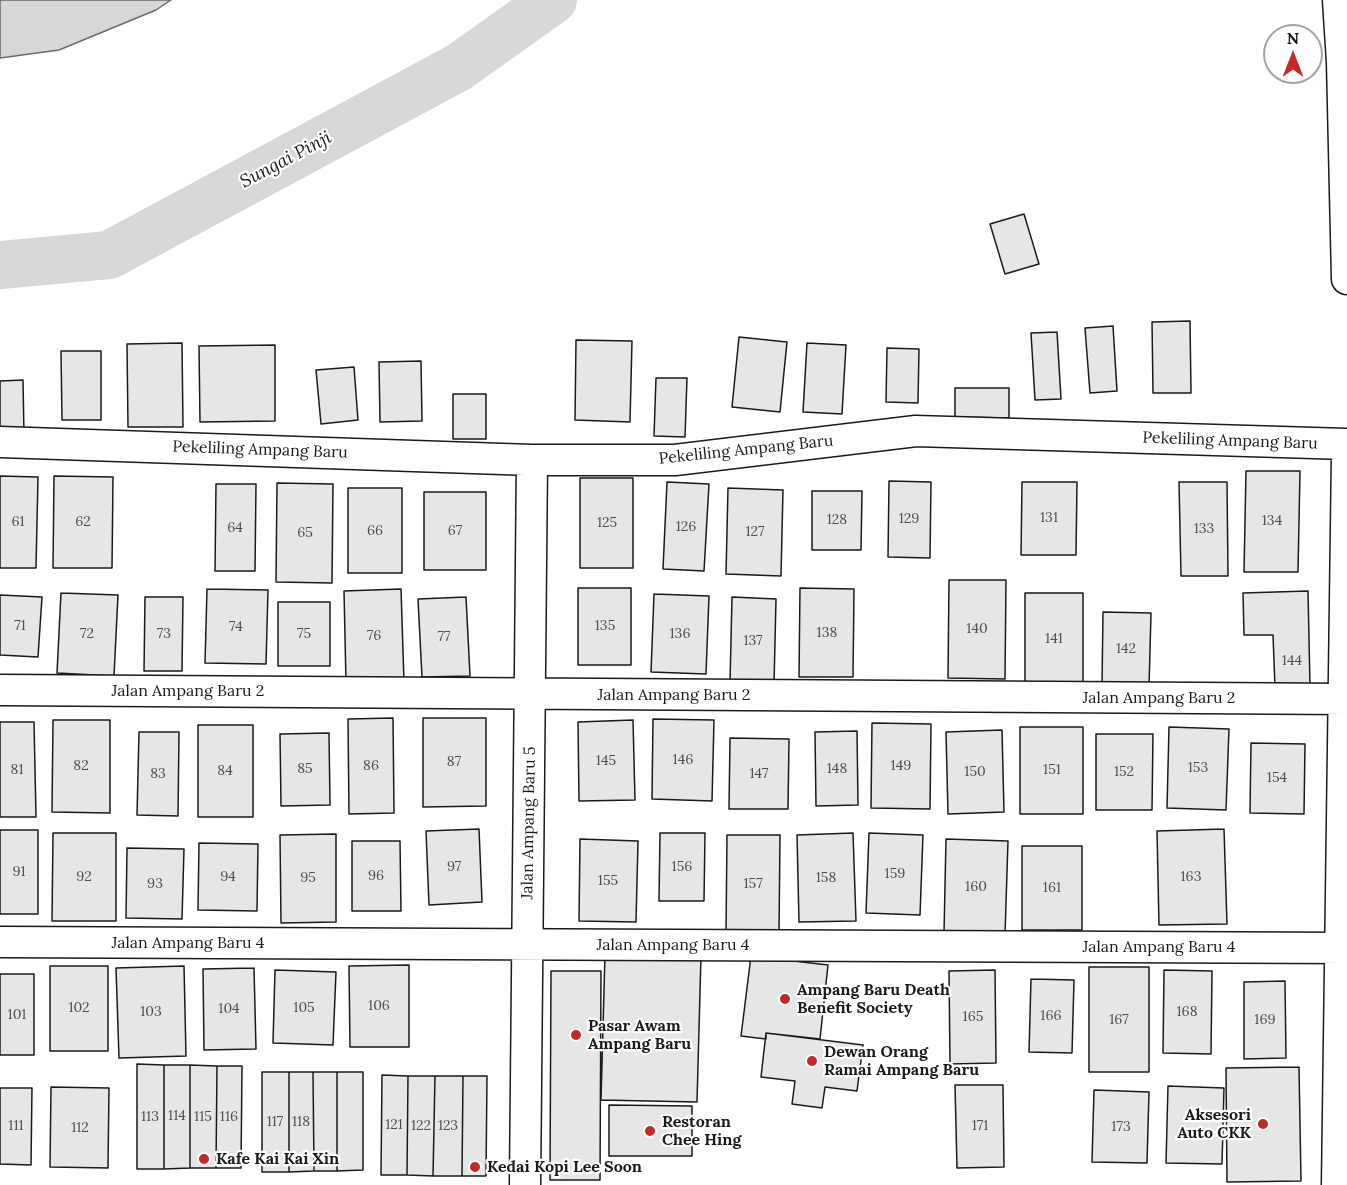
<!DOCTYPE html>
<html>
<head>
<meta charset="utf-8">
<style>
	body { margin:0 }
	#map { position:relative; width:1347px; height:1185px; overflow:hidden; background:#fff; font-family:Lora,serif }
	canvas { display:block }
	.north { position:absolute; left:1263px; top:24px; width:60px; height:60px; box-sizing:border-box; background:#fff; border:2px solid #a3a3a3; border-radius:50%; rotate:0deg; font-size:16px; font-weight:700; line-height:24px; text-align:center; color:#1a1a1a }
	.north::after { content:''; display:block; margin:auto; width:21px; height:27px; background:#c62828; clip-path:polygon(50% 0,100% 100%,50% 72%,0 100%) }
</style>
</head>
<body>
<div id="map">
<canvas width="1347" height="1185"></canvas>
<div class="north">N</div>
</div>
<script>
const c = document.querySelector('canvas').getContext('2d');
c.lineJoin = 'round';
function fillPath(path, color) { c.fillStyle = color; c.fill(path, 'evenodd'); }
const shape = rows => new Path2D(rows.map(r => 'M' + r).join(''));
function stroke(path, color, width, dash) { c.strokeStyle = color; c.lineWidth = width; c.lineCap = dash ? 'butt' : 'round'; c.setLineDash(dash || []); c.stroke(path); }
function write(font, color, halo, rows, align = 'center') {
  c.font = font + ' Lora,serif'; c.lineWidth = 4.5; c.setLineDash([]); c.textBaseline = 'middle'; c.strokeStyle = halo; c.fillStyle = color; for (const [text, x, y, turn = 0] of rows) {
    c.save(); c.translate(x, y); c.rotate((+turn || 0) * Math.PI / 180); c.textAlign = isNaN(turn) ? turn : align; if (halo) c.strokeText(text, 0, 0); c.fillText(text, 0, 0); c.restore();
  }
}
const water = shape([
	[0,0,171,0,156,10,59,50,0,58,0,0]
]);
fillPath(water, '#d7d7d7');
stroke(water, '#6a6a6a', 1.5);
stroke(shape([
	[0,265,109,255,459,67,553,0]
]), '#d7d7d7', 48);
const building = shape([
	[1024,214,1039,264,1005,274,990,224,1024,214],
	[1190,321,1191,393,1153,393,1152,322,1190,321],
	[1113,326,1117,391,1090,393,1085,328,1113,326],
	[1057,332,1061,399,1035,400,1031,333,1057,332],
	[739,337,787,342,780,412,732,407,739,337],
	[576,340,632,341,630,422,575,420,576,340],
	[182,343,183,427,128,427,127,344,182,343],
	[807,343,846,345,842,414,803,412,807,343],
	[275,345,275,421,200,422,199,346,275,345],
	[887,348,919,349,918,403,886,402,887,348],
	[61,351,101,351,101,420,62,420,61,351],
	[421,361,422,421,380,422,379,362,421,361],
	[354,367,358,420,321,424,316,370,354,367],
	[656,378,687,378,685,437,654,436,656,378],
	[23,380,24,435,0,436,0,381,23,380],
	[955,388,1009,388,1009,418,955,417,955,388],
	[453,394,486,394,486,439,453,439,453,394],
	[1246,471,1300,471,1298,572,1244,572,1246,471],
	[0,476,38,477,36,568,0,568,0,476],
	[54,476,113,477,112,568,53,568,54,476],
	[580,478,633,478,633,568,580,568,580,478],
	[889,481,931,482,930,558,888,557,889,481],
	[667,482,709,484,704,571,663,569,667,482],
	[1022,482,1077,482,1076,555,1021,555,1022,482],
	[1179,482,1227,482,1228,576,1181,576,1179,482],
	[277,483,333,484,332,583,276,582,277,483],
	[216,484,256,484,255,571,215,571,216,484],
	[348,488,402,488,402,573,348,573,348,488],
	[728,488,783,490,781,576,726,574,728,488],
	[812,491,862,491,861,550,812,550,812,491],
	[424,492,486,492,486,570,424,570,424,492],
	[949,580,1006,580,1005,679,948,678,949,580],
	[578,588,631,588,631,665,578,665,578,588],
	[800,588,854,589,853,677,799,677,800,588],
	[207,589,268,590,266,664,205,663,207,589],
	[401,589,404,682,346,683,344,591,401,589],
	[1308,591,1310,686,1275,687,1273,635,1244,635,1243,593,1308,591],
	[61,593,118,595,114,676,57,673,61,593],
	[1025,593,1083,593,1083,685,1025,685,1025,593],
	[654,594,709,596,706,674,651,672,654,594],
	[0,595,42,597,38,657,0,655,0,595],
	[145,597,183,597,182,671,144,671,145,597],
	[466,597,470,676,422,677,418,599,466,597],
	[732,597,776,599,774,685,730,683,732,597],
	[278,602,330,602,330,666,278,666,278,602],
	[1103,612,1151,613,1149,687,1102,686,1103,612],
	[393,718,394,813,349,814,348,719,393,718],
	[423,718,486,718,486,806,423,807,423,718],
	[653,719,714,720,712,801,652,799,653,719],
	[53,720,110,720,110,813,52,812,53,720],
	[633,720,635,800,579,801,578,722,633,720],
	[0,722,34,722,36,817,0,817,0,722],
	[872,723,931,724,930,809,871,808,872,723],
	[198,725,253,725,253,817,198,817,198,725],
	[1020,727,1083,727,1083,814,1020,814,1020,727],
	[1169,727,1229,729,1226,810,1167,808,1169,727],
	[1002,730,1004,812,948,814,946,732,1002,730],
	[857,731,858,805,816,806,815,732,857,731],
	[139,732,179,732,178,816,137,815,139,732],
	[329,733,330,805,281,806,280,734,329,733],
	[1096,734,1153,734,1152,810,1096,810,1096,734],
	[730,738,789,739,788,809,729,809,730,738],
	[1251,743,1305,744,1304,814,1250,813,1251,743],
	[479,829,482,902,429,905,426,831,479,829],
	[1224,829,1227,924,1159,925,1157,831,1224,829],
	[0,830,38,830,38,914,0,914,0,830],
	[53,833,116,833,116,921,52,921,53,833],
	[660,833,705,833,704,901,659,901,660,833],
	[853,833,856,921,799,922,797,835,853,833],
	[869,833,923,835,920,915,866,913,869,833],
	[336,834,336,922,281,923,280,835,336,834],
	[727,835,780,835,779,933,726,933,727,835],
	[580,839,638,841,636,922,579,921,580,839],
	[946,839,1008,841,1005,935,944,933,946,839],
	[352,841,400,841,401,911,352,911,352,841],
	[199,843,258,844,257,911,198,910,199,843],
	[1022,846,1082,846,1082,930,1022,930,1022,846],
	[127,848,184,849,182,919,126,918,127,848],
	[605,954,701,956,697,1102,601,1100,605,954],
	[751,956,828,965,820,1039,766,1033,766,1039,741,1036,751,956],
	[409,965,409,1047,350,1047,349,966,409,965],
	[50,966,108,966,108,1051,50,1051,50,966],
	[184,966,186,1056,119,1058,116,968,184,966],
	[1089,967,1149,967,1149,1072,1089,1072,1089,967],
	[254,968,256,1049,204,1050,203,969,254,968],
	[275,970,336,972,333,1045,273,1043,275,970],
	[995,970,996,1063,950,1064,949,971,995,970],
	[1164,970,1212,971,1211,1054,1163,1053,1164,970],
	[551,971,601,971,600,1180,550,1180,551,971],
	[0,974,34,974,34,1055,0,1055,0,974],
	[1031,979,1074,980,1072,1053,1029,1052,1031,979],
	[1285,981,1286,1058,1244,1059,1244,982,1285,981],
	[766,1033,863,1045,857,1091,825,1087,822,1108,792,1104,795,1081,761,1077,766,1033],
	[137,1064,164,1065,164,1169,137,1169,137,1064],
	[164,1065,190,1065,190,1168,164,1169,164,1065],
	[190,1065,217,1066,216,1168,190,1168,190,1065],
	[217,1066,242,1066,241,1168,216,1168,217,1066],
	[1299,1067,1301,1181,1227,1182,1226,1068,1299,1067],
	[262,1072,289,1072,289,1172,262,1172,262,1072],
	[289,1072,313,1072,314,1171,289,1172,289,1072],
	[313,1072,337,1072,337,1171,314,1171,313,1072],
	[337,1072,363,1072,363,1170,337,1171,337,1072],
	[382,1075,408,1076,407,1175,381,1175,382,1075],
	[408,1076,435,1076,433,1176,407,1175,408,1076],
	[435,1076,463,1076,462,1176,433,1176,435,1076],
	[463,1076,487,1076,486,1176,462,1176,463,1076],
	[955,1085,1003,1085,1004,1167,957,1168,955,1085],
	[1168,1086,1224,1088,1222,1164,1166,1163,1168,1086],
	[51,1087,109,1088,108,1168,50,1167,51,1087],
	[0,1088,32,1088,31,1165,0,1164,0,1088],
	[1094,1090,1149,1092,1147,1163,1092,1162,1094,1090],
	[609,1105,692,1106,692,1156,609,1156,609,1105]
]);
fillPath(building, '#e6e6e6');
stroke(building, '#1a1a1a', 1.5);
const minor = shape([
	[1338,0,1342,62,1347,279],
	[0,442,532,460,675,460,916,431,1347,444],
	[0,690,1347,699],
	[0,942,1347,948],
	[525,1185,532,460],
	[1337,1185,1347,455]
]);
stroke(minor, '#1a1a1a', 33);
stroke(minor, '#fff', 30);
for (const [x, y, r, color] of [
	[785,999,6,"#c62828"],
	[576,1035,6,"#c62828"],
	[812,1061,6,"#c62828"],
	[1263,1124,6,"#c62828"],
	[650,1131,6,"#c62828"],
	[204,1159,6,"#c62828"],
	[475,1167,6,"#c62828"]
]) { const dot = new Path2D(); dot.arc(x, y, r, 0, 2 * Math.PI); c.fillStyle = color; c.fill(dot); stroke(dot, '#fff', 2); }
write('14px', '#4d4d4d', null, [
	["131",1049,518],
	["129",909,519],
	["128",837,520],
	["134",1272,521],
	["61",18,522],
	["62",83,522],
	["125",607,523],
	["126",686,527],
	["64",235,528],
	["133",1204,529],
	["66",375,531],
	["67",455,531],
	["127",755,532],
	["65",305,533],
	["71",20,626],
	["135",605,626],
	["74",236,627],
	["140",977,629],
	["138",827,633],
	["72",87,634],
	["73",164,634],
	["75",304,634],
	["136",680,634],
	["76",374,636],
	["77",444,637],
	["141",1054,639],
	["137",753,641],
	["142",1126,649],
	["144",1292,661],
	["146",683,760],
	["145",606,761],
	["87",454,762],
	["82",81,766],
	["86",371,766],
	["149",901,766],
	["153",1198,768],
	["85",305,769],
	["148",837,769],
	["81",17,770],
	["151",1052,770],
	["84",225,771],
	["150",975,772],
	["152",1124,772],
	["83",158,774],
	["147",759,774],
	["154",1277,778],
	["97",454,867],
	["156",682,867],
	["91",19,872],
	["159",895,874],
	["96",376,876],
	["92",84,877],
	["94",228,877],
	["163",1191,877],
	["95",308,878],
	["158",826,878],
	["155",608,881],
	["93",155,884],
	["157",753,884],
	["160",976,887],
	["161",1052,888],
	["106",379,1006],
	["102",79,1008],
	["105",304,1008],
	["104",229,1009],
	["103",151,1012],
	["168",1187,1012],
	["101",17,1015],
	["166",1051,1016],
	["165",973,1017],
	["167",1119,1020],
	["169",1265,1020],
	["114",177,1116],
	["113",150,1117],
	["115",203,1117],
	["116",229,1117],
	["117",275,1122],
	["118",301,1122],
	["121",394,1125],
	["111",16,1126],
	["122",421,1126],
	["123",448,1126],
	["171",980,1126],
	["173",1121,1127],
	["112",80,1128]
]);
write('16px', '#1a1a1a', '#fff', [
	["Pekeliling Ampang Baru",1230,441,2],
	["Pekeliling Ampang Baru",260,450,2],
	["Pekeliling Ampang Baru",746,450,-6],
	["Jalan Ampang Baru 2",188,691],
	["Jalan Ampang Baru 2",674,695],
	["Jalan Ampang Baru 2",1159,698],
	["Jalan Ampang Baru 5",529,823,-89],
	["Jalan Ampang Baru 4",188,943],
	["Jalan Ampang Baru 4",673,945],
	["Jalan Ampang Baru 4",1159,947]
]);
write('bold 16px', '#1a1a1a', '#fff', [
	["Ampang Baru Death",797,990],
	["Benefit Society",797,1008],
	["Pasar Awam",588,1026],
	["Ampang Baru",588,1044],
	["Dewan Orang",824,1052],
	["Ramai Ampang Baru",824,1070],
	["Aksesori",1251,1115,"right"],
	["Auto CKK",1251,1133,"right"],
	["Restoran",662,1122],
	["Chee Hing",662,1140],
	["Kafe Kai Kai Xin",216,1159],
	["Kedai Kopi Lee Soon",487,1167]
], 'left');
write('italic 18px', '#1a1a1a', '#fff', [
	["Sungai Pinji",286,160,-28]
]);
</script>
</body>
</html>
